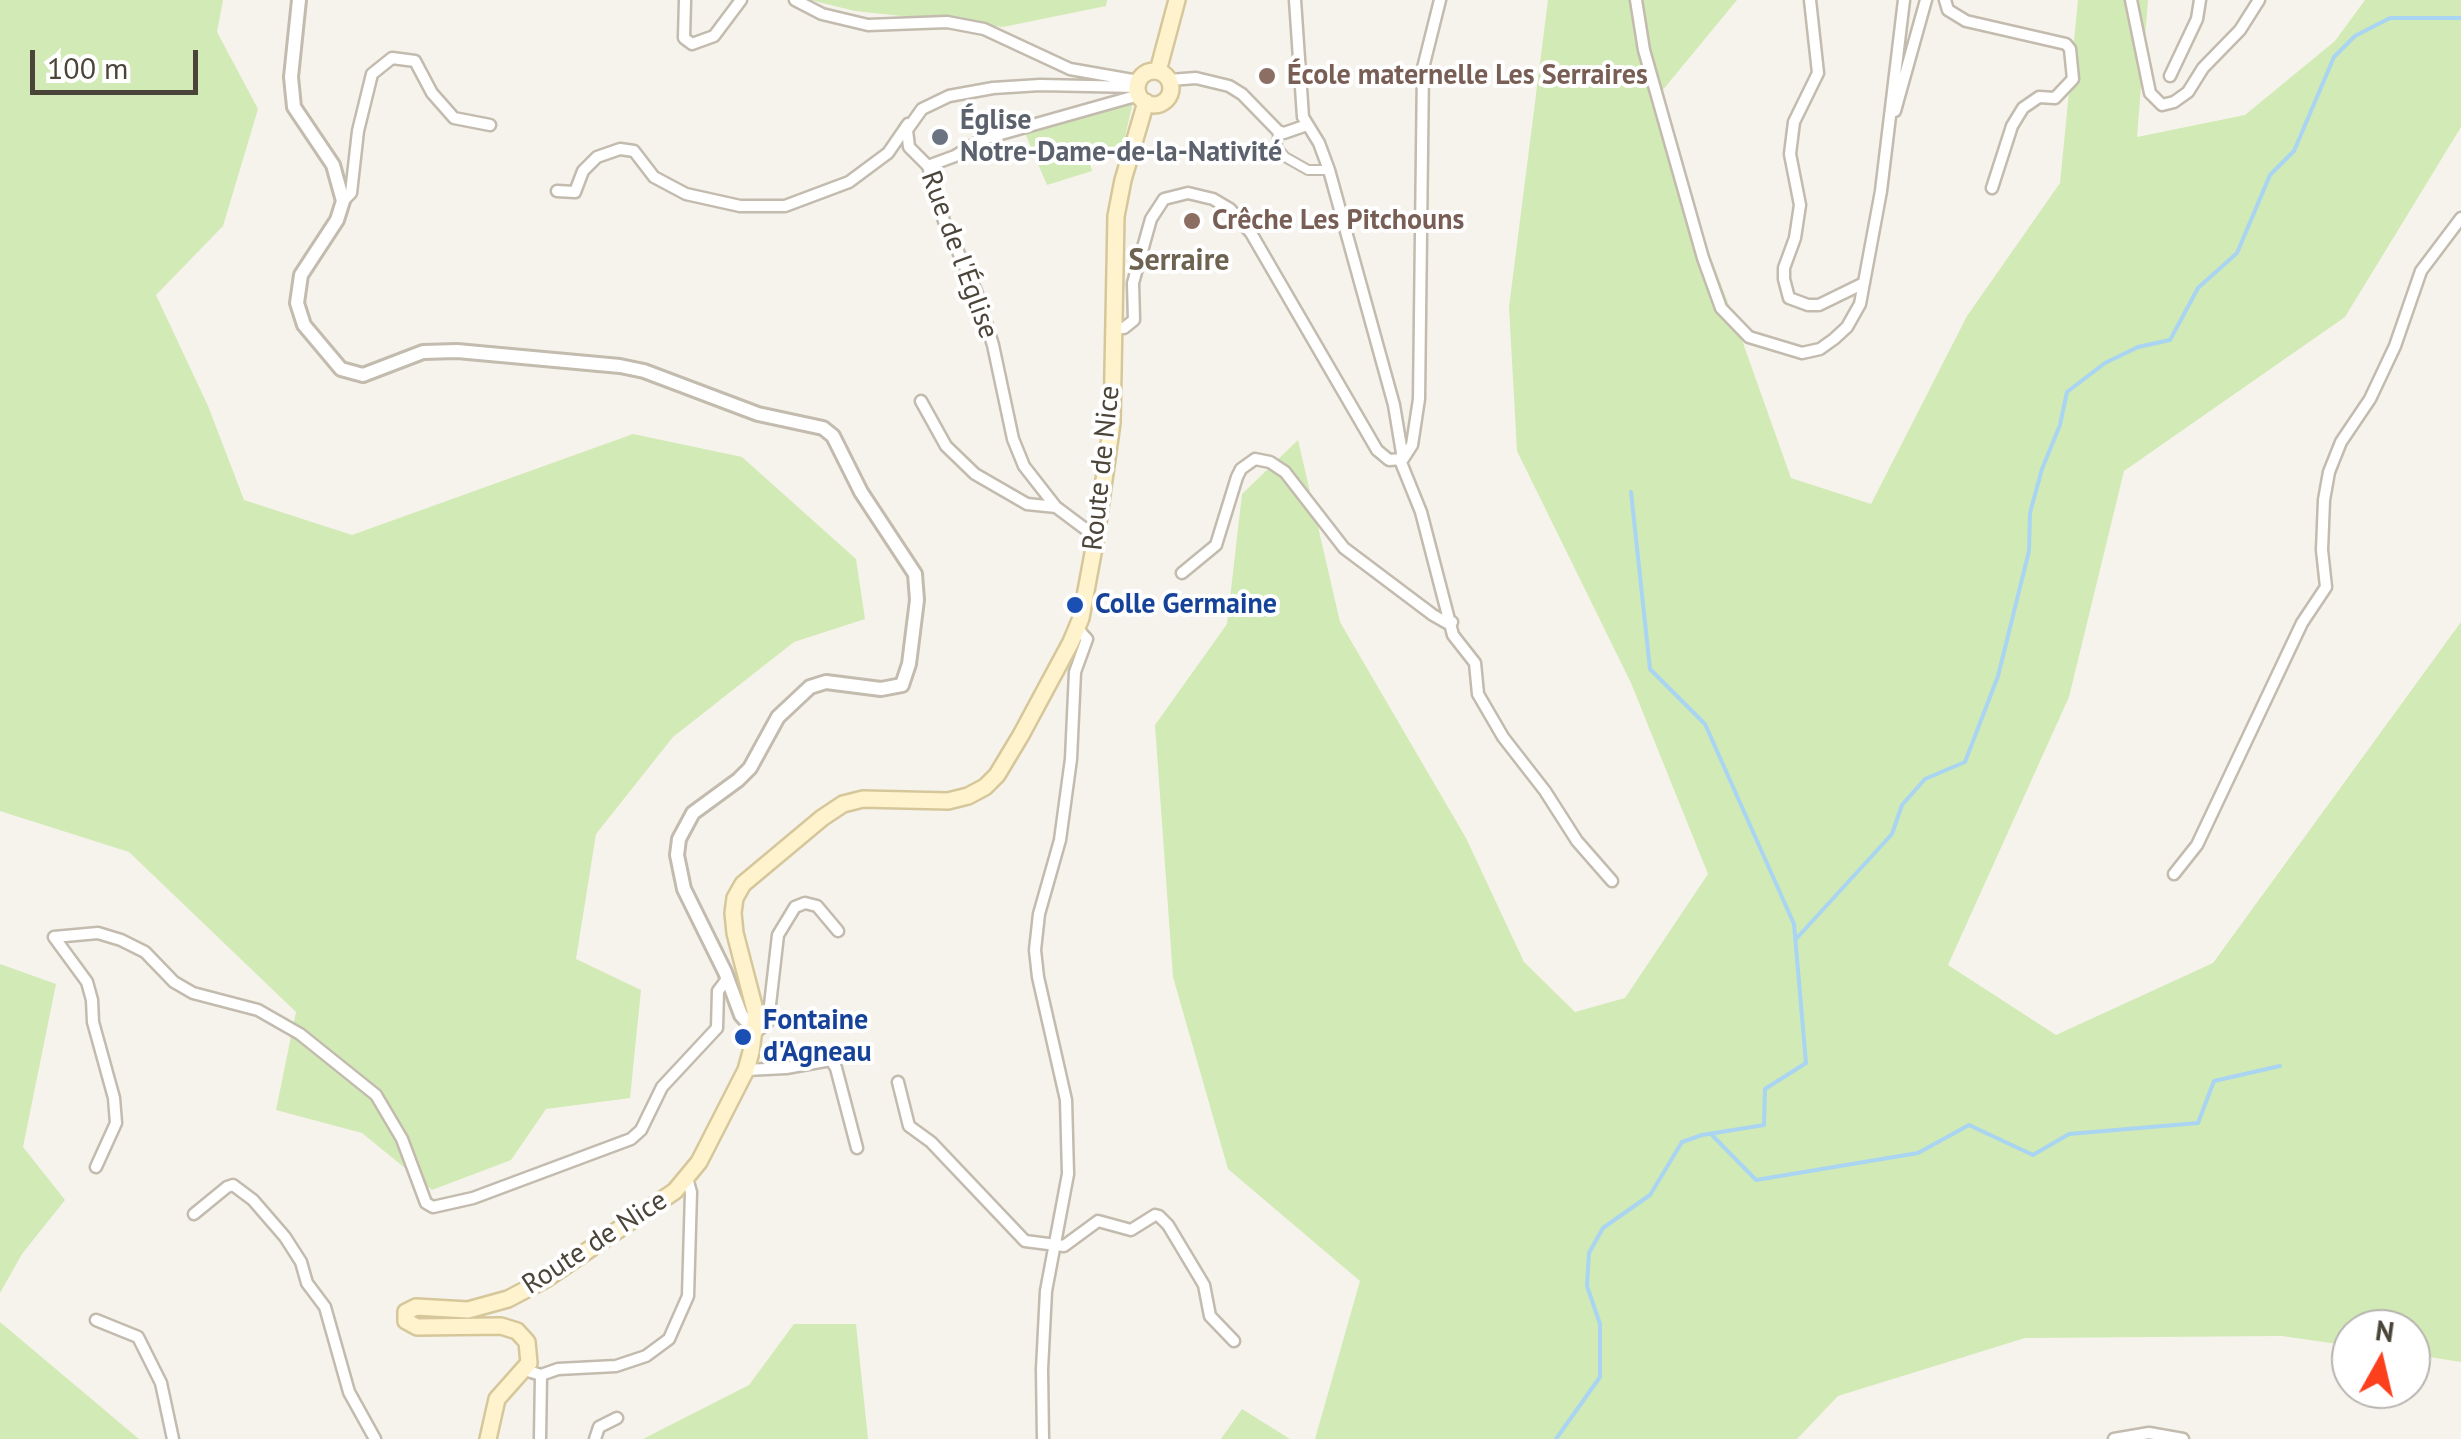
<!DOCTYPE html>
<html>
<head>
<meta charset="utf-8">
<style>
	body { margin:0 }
	#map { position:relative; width:2461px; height:1439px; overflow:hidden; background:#f6f3ec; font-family:"PT Sans",sans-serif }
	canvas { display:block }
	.north { position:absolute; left:2331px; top:1309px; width:100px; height:100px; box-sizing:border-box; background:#fff; border:2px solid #b7b4b0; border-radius:50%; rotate:8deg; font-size:28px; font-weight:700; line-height:40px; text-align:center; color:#4b4439 }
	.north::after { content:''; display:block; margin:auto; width:35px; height:45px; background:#fc3f1d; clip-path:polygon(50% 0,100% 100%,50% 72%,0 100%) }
	.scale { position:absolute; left:30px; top:50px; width:168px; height:45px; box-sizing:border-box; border:5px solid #4b4439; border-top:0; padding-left:12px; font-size:30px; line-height:35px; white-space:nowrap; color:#4b4439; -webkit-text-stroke:8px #fff; paint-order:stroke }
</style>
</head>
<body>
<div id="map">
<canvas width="2461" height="1439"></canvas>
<div class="north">N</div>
<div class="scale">100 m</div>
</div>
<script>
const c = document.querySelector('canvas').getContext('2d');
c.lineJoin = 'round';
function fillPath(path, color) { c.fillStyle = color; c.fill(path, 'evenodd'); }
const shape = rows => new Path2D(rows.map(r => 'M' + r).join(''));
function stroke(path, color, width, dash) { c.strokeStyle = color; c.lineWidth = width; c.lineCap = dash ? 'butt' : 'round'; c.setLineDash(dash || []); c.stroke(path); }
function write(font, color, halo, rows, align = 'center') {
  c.font = font + ' "PT Sans",sans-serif'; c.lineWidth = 8; c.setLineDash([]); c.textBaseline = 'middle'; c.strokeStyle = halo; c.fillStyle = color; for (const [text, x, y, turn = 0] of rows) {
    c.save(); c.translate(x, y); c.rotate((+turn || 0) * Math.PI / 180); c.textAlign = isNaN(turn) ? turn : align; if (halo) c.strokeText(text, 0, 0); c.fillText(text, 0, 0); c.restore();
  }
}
fillPath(shape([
	[0,0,223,0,217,32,258,109,223,226,156,295,208,406,244,500,352,535,633,434,742,457,856,559,865,619,794,642,673,737,596,834,576,959,641,990,630,1098,546,1109,511,1160,432,1190,362,1133,276,1110,296,1012,129,852,0,811],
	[810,0,1107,0,1106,6,1003,27,855,11],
	[1548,0,1737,0,1652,103,1737,326,1791,478,1871,504,1967,316,2060,183,2078,0,2148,0,2137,137,2245,115,2335,41,2365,0,2461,0,2461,127,2345,317,2124,471,2069,697,1948,965,2056,1035,2213,963,2461,622,2461,1362,2411,1354,2411,1329,2351,1329,2351,1346,2282,1336,2025,1338,1838,1396,1797,1439,1315,1439,1360,1281,1228,1169,1173,977,1155,725,1227,624,1242,494,1298,440,1340,622,1466,838,1524,962,1575,1012,1625,998,1708,874,1631,683,1517,451,1509,307],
	[1133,102,1121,154,1090,163,1092,171,1047,185,1025,133],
	[0,964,56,984,23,1147,65,1200,22,1254,0,1293],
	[0,1322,139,1439,0,1439],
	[794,1324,856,1324,868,1439,643,1439,749,1385],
	[1242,1409,1290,1439,1221,1439]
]), '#d2eab5');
stroke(shape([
	[1796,939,1892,834,1902,805,1925,779,1965,762,1998,676,2029,551,2030,513,2042,469,2060,425,2067,392,2105,363,2138,347,2170,340,2198,288,2237,253,2270,175,2294,151,2334,57,2355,36,2390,18,2461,18],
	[1711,1134,1756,1180,1918,1153,1969,1125,2033,1155,2069,1134,2198,1123,2214,1081,2280,1066],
	[1556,1439,1600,1377,1600,1324,1587,1286,1589,1253,1603,1228,1650,1195,1682,1142,1702,1135,1764,1125,1765,1089,1806,1063,1794,924,1705,724,1650,669,1631,492]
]), '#a9d4f2', 4);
const pedestrian = shape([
	[1278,131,1277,147,1285,157,1308,170,1329,170]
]);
const minor = shape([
	[685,0,684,38,692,44,714,36,741,0],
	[795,0,822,14,868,25,947,22,984,29,1070,69,1138,81],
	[1295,0,1303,117,1319,143,1329,170,1394,405,1403,459],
	[1636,0,1644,50,1703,258,1721,308,1749,337,1802,353,1820,349,1834,339,1847,327,1860,304,1881,191,1904,0],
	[1810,0,1818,73,1794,122,1790,154,1800,205,1795,238,1784,268,1784,279,1789,298,1808,305,1819,305,1864,283],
	[1945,0,1948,10,1966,21,2066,44,2070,49,2073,79,2055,98,2039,97,2023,108,2012,126,1992,188],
	[2131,0,2150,93,2162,105,2174,102,2188,92,2203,68,2240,30,2259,0],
	[2170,76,2197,19,2200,0],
	[1170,80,1196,78,1229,86,1242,94,1278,131,1284,133,1307,125],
	[1895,111,1926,0],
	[928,166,955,156,983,139,1139,95],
	[557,191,575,192,583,171,597,157,620,149,634,151,654,177,686,194,740,206,785,206,849,182,888,153,908,124],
	[343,201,351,193,358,131,372,74,392,58,415,61,432,93,454,118,490,125],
	[1113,328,1124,328,1134,320,1133,283,1151,219,1164,199,1188,193,1213,199,1230,209,1251,233,1377,450,1389,460,1403,459,1412,445,1419,399,1423,68,1440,0],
	[921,401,946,446,975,474,1027,504,1056,507],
	[1400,460,1421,512,1453,635,1475,663,1478,694,1503,737,1545,791,1577,841,1612,881],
	[1096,537,1056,507,1024,466,1013,439,993,345,976,291,944,221,928,166,909,147,907,130,922,109,949,96,993,88,1040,85,1137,87],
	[1182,573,1216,545,1237,477,1241,469,1255,459,1270,462,1285,472,1344,548,1433,615,1447,623,1452,622],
	[2174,874,2197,845,2302,623,2326,587,2322,550,2324,500,2329,472,2341,442,2370,399,2395,346,2421,271,2461,218],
	[755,1033,768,1022,778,935,795,907,805,903,817,906,838,931],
	[746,1070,786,1068,831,1060,836,1068,857,1148],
	[898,1082,909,1126,931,1142,1025,1241,1064,1246,1098,1221,1131,1230,1155,1215,1159,1216,1168,1225,1204,1285,1210,1316,1234,1341],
	[96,1167,116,1123,114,1098,93,1022,92,1000,87,982,54,937,98,933,121,940,145,952,174,982,193,993,258,1010,300,1034,376,1095,402,1139,426,1203,433,1207,473,1198,631,1139,641,1130,662,1087,717,1028,718,991,727,979],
	[194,1214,227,1187,233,1185,253,1200,285,1237,301,1262,307,1283,325,1307,349,1392,375,1439],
	[96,1320,138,1337,161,1383,173,1439],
	[525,1370,541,1375,558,1369,616,1366,646,1356,669,1339,688,1296,691,1192,687,1178],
	[540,1439,541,1375],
	[595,1439,599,1427,617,1418],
	[1043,1439,1042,1369,1046,1291,1068,1174,1066,1100,1038,977,1035,950,1039,914,1060,840,1071,759,1075,672,1087,639,1077,628],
	[2114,1439,2149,1433,2183,1439]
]);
const tertiary = shape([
	[299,0,291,77,294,107,333,165,343,201,337,220,301,275,297,303,304,325,341,369,363,375,423,352,457,351,620,366,644,371,758,414,823,428,833,436,861,492,915,574,917,600,909,664,902,685,881,689,826,682,810,687,778,717,750,768,738,780,693,813,679,839,677,855,684,889,725,972,741,1015,749,1024,756,1025]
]);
const secondary = shape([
	'1137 88a17 17 0 1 1 34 0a17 17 0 1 1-34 0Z',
	[1158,71,1177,0],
	[488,1439,497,1399,529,1363,527,1342,517,1331,501,1326,417,1327,406,1321,406,1312,416,1307,468,1310,508,1299,546,1279,675,1191,699,1162,746,1070,751,1052,756,1014,735,933,733,913,735,898,743,884,822,818,843,804,863,799,948,801,968,796,985,787,997,775,1021,735,1071,642,1081,618,1096,537,1112,423,1116,216,1123,180,1146,102]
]);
stroke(pedestrian, '#c2bbae', 12);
stroke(minor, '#c2bbae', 15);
stroke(tertiary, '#c2bbae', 18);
stroke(secondary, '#d6c79b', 20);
stroke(pedestrian, '#fff', 8);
stroke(minor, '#fff', 10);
stroke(tertiary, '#fff', 12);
stroke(secondary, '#fff3cd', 15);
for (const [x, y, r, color] of [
	[1267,76,10,"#8d6e63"],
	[940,137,10,"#6b7280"],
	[1192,221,10,"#8d6e63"],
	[1075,605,10,"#1a4fb4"],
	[743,1037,10,"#1a4fb4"]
]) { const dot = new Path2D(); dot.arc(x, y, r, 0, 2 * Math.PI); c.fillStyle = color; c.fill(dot); stroke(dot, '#fff', 4); }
write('bold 28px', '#785e54', '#fff', [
	["École maternelle Les Serraires",1287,76],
	["Crêche Les Pitchouns",1212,221]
], 'left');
write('bold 28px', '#5b616d', '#fff', [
	["Église",960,121],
	["Notre-Dame-de-la-Nativité",960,153]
], 'left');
write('28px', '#4b4439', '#fff', [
	["Rue de l'Église",959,255,70],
	["Route de Nice",1102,468,-84],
	["Route de Nice",595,1243,-33]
]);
write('bold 28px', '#164399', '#fff', [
	["Colle Germaine",1095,605],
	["Fontaine",763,1021],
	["d'Agneau",763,1053]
], 'left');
write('bold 30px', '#6e6250', '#fff', [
	["Serraire",1179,261]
]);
</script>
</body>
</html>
